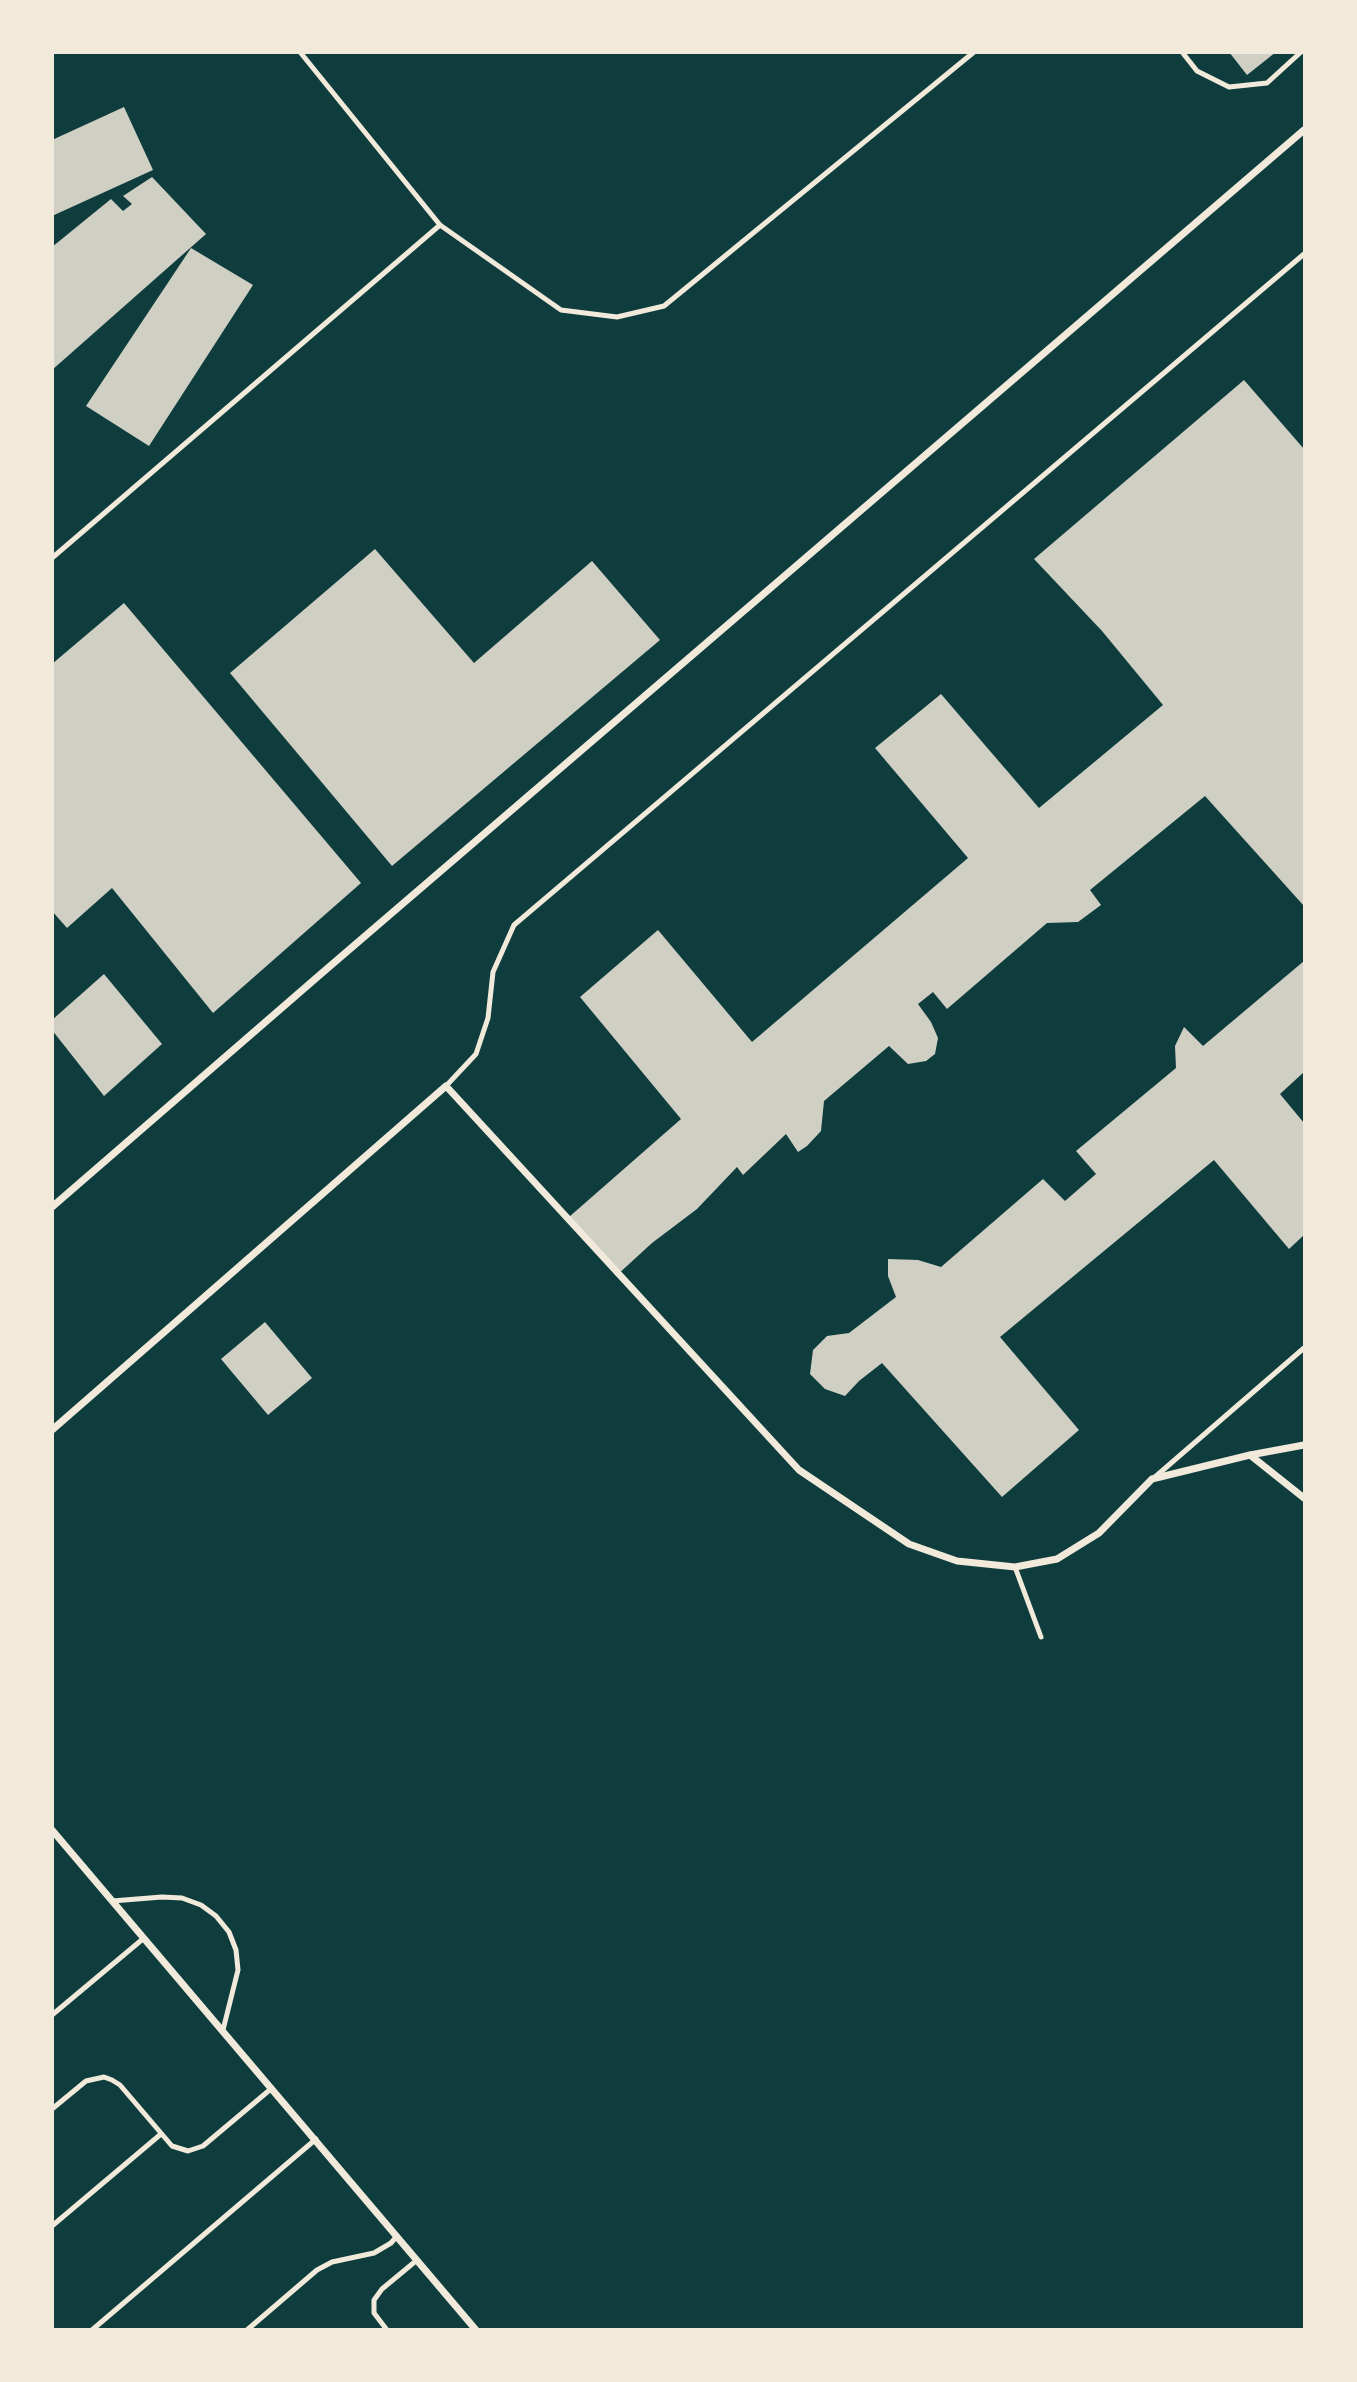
<!DOCTYPE html>
<html>
<head>
<meta charset="utf-8">
<style>
	body { margin:0 }
	#map { position:relative; width:1357px; height:2382px; overflow:hidden; background:#0f3d3e; font-family:"Source Sans 3",sans-serif }
	canvas { display:block }
	.frame { position:absolute; inset:0; border:54px solid #f1e9da; pointer-events:none }
</style>
</head>
<body>
<div id="map">
<canvas width="1357" height="2382"></canvas>
<div class="frame"></div>
</div>
<script>
const c = document.querySelector('canvas').getContext('2d');
c.lineJoin = 'round';
function fillPath(path, color) { c.fillStyle = color; c.fill(path, 'evenodd'); }
const shape = rows => new Path2D(rows.map(r => 'M' + r).join(''));
function stroke(path, color, width, dash) { c.strokeStyle = color; c.lineWidth = width; c.lineCap = dash ? 'butt' : 'round'; c.setLineDash(dash || []); c.stroke(path); }
fillPath(shape([
	[1229,52,1276,52,1247,75],
	[124,107,153,170,52,216,52,140],
	[152,177,206,234,52,370,52,247,111,199,123,211,132,204,123,196],
	[191,248,253,285,149,446,86,406],
	[1244,380,1304,449,1304,906,1205,796,1090,890,1101,905,1078,922,1047,923,947,1009,933,992,918,1004,931,1022,938,1038,935,1054,926,1061,908,1064,889,1046,824,1101,821,1131,807,1146,798,1152,786,1134,743,1175,737,1167,697,1209,652,1243,616,1276,569,1217,681,1119,580,997,658,930,752,1042,968,858,875,748,941,694,1039,808,1163,705,1102,631,1034,559],
	[375,549,474,663,592,561,660,640,392,866,230,673],
	[124,603,361,883,213,1013,112,888,67,928,52,911,52,664],
	[1304,961,1304,1072,1280,1094,1304,1123,1304,1235,1289,1249,1214,1160,1000,1337,1079,1430,1002,1497,882,1363,859,1381,845,1396,825,1389,810,1374,813,1350,827,1336,849,1333,896,1297,888,1276,888,1259,918,1260,941,1267,1043,1179,1065,1201,1096,1174,1076,1151,1176,1068,1175,1046,1184,1027,1203,1046],
	[104,974,162,1044,104,1096,52,1030,52,1020],
	[265,1322,312,1378,268,1415,221,1359]
]), '#cfcfc3');
stroke(shape([
	[300,52,440,225,561,310,617,317,664,306,974,52],
	[1182,52,1197,71,1229,87,1267,83,1301,52],
	[52,558,440,225],
	[446,1086,476,1054,488,1018,493,972,514,925,1304,254],
	[1155,1477,1304,1348],
	[1015,1567,1041,1637],
	[112,1901,162,1897,182,1898,201,1905,216,1916,229,1932,236,1950,238,1970,223,2030],
	[52,2015,144,1938],
	[52,2109,86,2081,104,2077,112,2080,120,2085,172,2146,188,2151,203,2146,272,2088],
	[52,2226,161,2134],
	[92,2330,316,2139],
	[247,2330,317,2270,332,2262,374,2253,391,2243,397,2236],
	[387,2330,374,2313,374,2300,382,2289,417,2260]
]), '#f1e9da', 5);
stroke(shape([
	[52,1207,322,973,1304,130],
	[52,1430,446,1086,799,1470,909,1544,957,1561,1015,1567,1057,1559,1099,1533,1152,1479,1250,1455,1304,1445],
	[1250,1455,1304,1498],
	[52,1830,476,2330]
]), '#f1e9da', 7);
</script>
</body>
</html>
